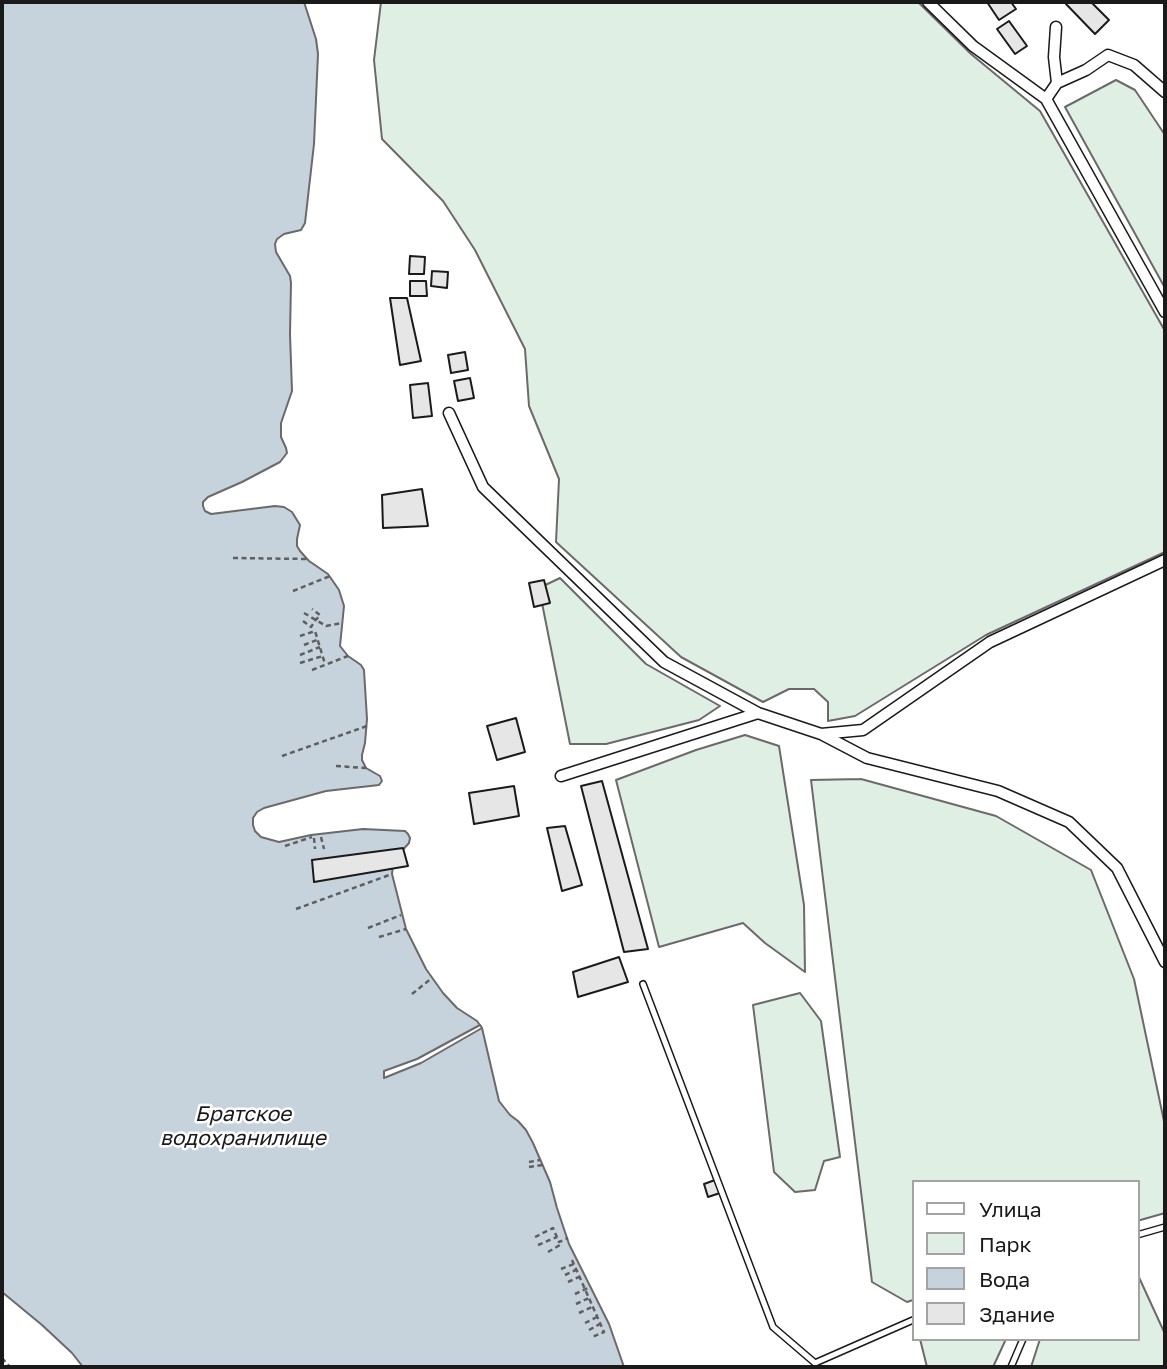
<!DOCTYPE html>
<html>
<head>
<meta charset="utf-8">
<style>
	body { margin:0 }
	#map { position:relative; width:1167px; height:1369px; overflow:hidden; background:#fff; font-family:"Golos Text",sans-serif }
	canvas { display:block }
	.frame { position:absolute; inset:0; border:4px solid #1a1a1a; pointer-events:none }
	.legend { position:absolute; left:912px; top:1180px; width:228px; height:161px; box-sizing:border-box; background:#fff; border:2px solid #a3a3a3; margin:0; padding:9px 12px; list-style:none; font-size:21px; color:#1a1a1a }
	.legend li { display:flex; align-items:center; gap:14px; height:35px }
	.legend b { width:35px; border:2px solid #a3a3a3 }
</style>
</head>
<body>
<div id="map">
<canvas width="1167" height="1369"></canvas>
<div class="frame"></div>
<ul class="legend">
<li><b style="height:9px;background:#fff"></b>Улица</li>
<li><b style="height:19px;background:#e0efe3"></b>Парк</li>
<li><b style="height:19px;background:#c6d2dc"></b>Вода</li>
<li><b style="height:19px;background:#e6e6e6"></b>Здание</li>
</ul>
</div>
<script>
const c = document.querySelector('canvas').getContext('2d');
c.lineJoin = 'round';
function fillPath(path, color) { c.fillStyle = color; c.fill(path, 'evenodd'); }
const shape = rows => new Path2D(rows.map(r => 'M' + r).join(''));
function stroke(path, color, width, dash) { c.strokeStyle = color; c.lineWidth = width; c.lineCap = dash ? 'butt' : 'round'; c.setLineDash(dash || []); c.stroke(path); }
function write(font, color, halo, rows, align = 'center') {
  c.font = font + ' "Golos Text",sans-serif'; c.lineWidth = 5; c.setLineDash([]); c.textBaseline = 'middle'; c.strokeStyle = halo; c.fillStyle = color; for (const [text, x, y, turn = 0] of rows) {
    c.save(); c.translate(x, y); c.rotate((+turn || 0) * Math.PI / 180); c.textAlign = isNaN(turn) ? turn : align; if (halo) c.strokeText(text, 0, 0); c.fillText(text, 0, 0); c.restore();
  }
}
const green = shape([
	[381,2,918,2,971,54,1040,111,1165,331,1165,552,986,635,855,716,828,721,828,702,814,689,789,689,763,702,681,657,556,542,559,479,529,406,525,349,475,250,443,201,382,139,374,60,381,2],
	[1116,80,1135,90,1165,135,1165,288,1065,107,1116,80],
	[560,578,646,664,720,706,699,720,606,744,570,744,539,588,560,578],
	[745,735,779,746,804,905,805,972,765,943,743,923,659,947,616,780,696,750,745,735],
	[861,779,996,816,1091,870,1134,979,1165,1126,1165,1213,1137,1221,1137,1182,913,1182,913,1300,907,1302,872,1282,811,780,861,779],
	[800,993,821,1021,840,1157,824,1161,815,1190,795,1192,774,1172,753,1005,800,993],
	[1137,1273,1165,1334,1165,1367,1031,1367,1040,1339,1137,1339,1137,1273],
	[920,1339,1006,1339,993,1367,927,1367,920,1339]
]);
fillPath(green, '#e0efe3');
stroke(green, '#6a6a6a', 2);
const water = shape([
	[2,2,304,2,316,39,318,54,314,144,305,223,301,230,284,234,277,239,275,244,276,252,290,276,291,283,290,334,292,391,281,423,281,437,286,448,287,453,280,462,242,482,208,497,203,502,203,506,205,511,211,514,275,506,284,507,292,512,300,525,297,539,297,546,300,551,309,561,328,574,339,590,344,606,340,646,348,656,361,665,364,670,367,719,365,743,362,755,362,760,366,768,380,776,382,781,379,785,326,791,264,808,257,812,253,818,253,825,255,831,261,837,279,842,311,835,363,829,405,831,408,834,410,838,409,843,399,854,393,864,392,874,406,929,426,969,443,993,457,1008,477,1021,482,1028,499,1101,510,1115,518,1121,526,1130,533,1143,550,1182,557,1208,569,1244,609,1324,624,1367,83,1367,72,1353,42,1325,2,1292,2,2]
]);
fillPath(water, '#c6d2dc');
stroke(water, '#6a6a6a', 2);
const pier = shape([
	[480,1025,482,1028,421,1063,384,1078,384,1071,417,1059,480,1025]
]);
fillPath(pier, '#fff');
stroke(pier, '#6a6a6a', 2);
const building = shape([
	[987,2,1011,2,1016,9,999,20,987,2],
	[1068,2,1091,2,1109,20,1095,34,1066,4,1068,2],
	[1009,21,1027,46,1015,54,997,29,1009,21],
	[410,256,425,257,424,274,409,274,410,256],
	[432,271,448,272,447,288,431,286,432,271],
	[410,281,426,281,427,296,410,296,410,281],
	[390,298,407,298,421,361,400,365,390,298],
	[465,352,468,370,451,373,448,355,465,352],
	[470,378,474,398,458,401,454,381,470,378],
	[428,383,432,416,413,418,410,385,428,383],
	[422,489,428,526,383,528,382,495,422,489],
	[544,580,550,603,534,607,529,583,544,580],
	[516,718,525,752,497,760,487,726,516,718],
	[602,781,648,949,624,952,581,786,602,781],
	[514,786,519,816,474,824,469,793,514,786],
	[565,826,582,885,562,891,547,828,565,826],
	[403,848,408,866,314,882,312,860,403,848],
	[619,957,628,982,578,997,573,972,619,957],
	[715,1180,720,1193,708,1197,704,1184,715,1180]
]);
fillPath(building, '#e6e6e6');
stroke(building, '#1a1a1a', 2);
const lane = shape([
	[643,984,773,1327,815,1363,913,1320],
	[1137,1235,1165,1227],
	[1011,1367,1023,1339]
]);
const street = shape([
	[928,2,973,46,1046,99,1165,312],
	[1056,27,1054,57,1057,83],
	[1046,99,1057,83,1086,70,1108,55,1134,65,1165,92],
	[449,413,483,487,664,662,758,713],
	[823,735,867,758,998,791,1069,822,1117,868,1165,962],
	[561,776,758,713,821,734,863,730,990,642,1165,560]
]);
stroke(lane, '#1a1a1a', 8);
stroke(street, '#1a1a1a', 13);
stroke(shape([
	[233,558,307,559],
	[293,591,330,576],
	[304,613,326,626,342,623],
	[303,621,311,627,315,621,320,615,312,609],
	[300,636,315,631,325,664],
	[304,645,317,640],
	[300,655,320,647],
	[300,663,323,656],
	[312,670,348,656],
	[282,756,367,726],
	[336,766,366,768],
	[321,837,324,849],
	[314,838,315,849],
	[285,846,312,837],
	[296,909,392,874],
	[368,928,401,915],
	[379,937,406,929],
	[412,994,432,978],
	[529,1162,540,1160],
	[529,1167,543,1165],
	[535,1237,553,1228,559,1242,568,1238],
	[538,1245,557,1237],
	[548,1252,560,1245,559,1242],
	[572,1260,604,1332,592,1337],
	[561,1269,574,1264],
	[565,1275,576,1270],
	[568,1282,579,1277],
	[575,1294,590,1287],
	[576,1304,589,1298],
	[579,1313,592,1307],
	[585,1323,597,1317],
	[589,1330,600,1324],
	[2,1358,10,1367]
]), '#5f5f5f', 2.5, [5, 3.5]);
stroke(lane, '#fff', 5);
stroke(street, '#fff', 10);
write('italic 21px', '#1a1a1a', '#fff', [
	["Братское",243,1114],
	["водохранилище",243,1138]
]);
</script>
</body>
</html>
